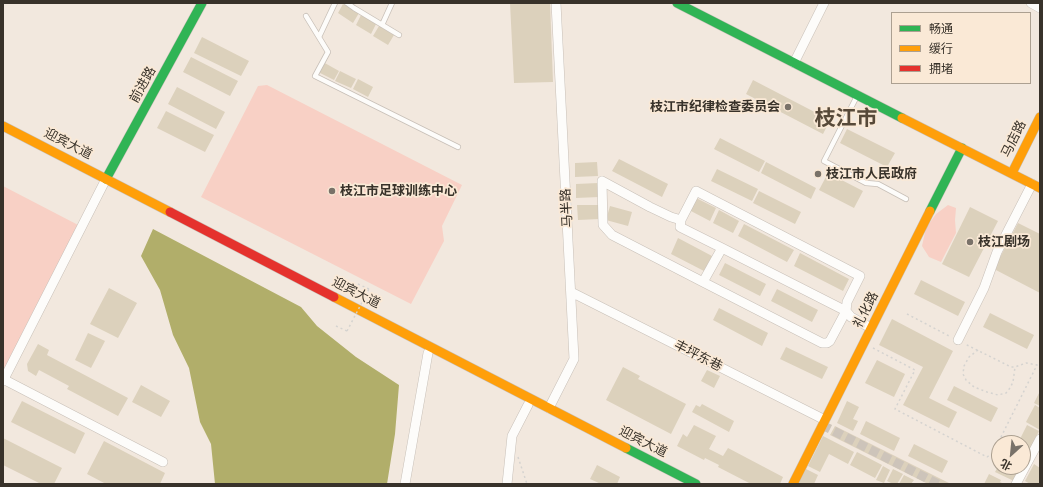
<!DOCTYPE html>
<html>
<head>
<meta charset="utf-8">
<style>
	body { margin:0 }
	#map { position:relative; width:1043px; height:487px; overflow:hidden; background:#f2e8de; font-family:"Noto Sans","Noto Sans SC",sans-serif }
	canvas { display:block }
	.frame { position:absolute; inset:0; border:4px solid #38322a; pointer-events:none }
	.legend { position:absolute; left:891px; top:12px; width:140px; height:72px; box-sizing:border-box; background:#fae9d6; border:1px solid #aca091; margin:0; padding:5px 7px; list-style:none; font-size:12px; color:#38322a }
	.legend li { display:flex; align-items:center; gap:8px; height:20px }
	.legend b { width:20px; border:1px solid #aca091 }
	.north { position:absolute; left:991px; top:435px; width:40px; height:40px; box-sizing:border-box; background:#fae9d6; border:1px solid #aca091; border-radius:50%; rotate:207deg; font-size:11px; font-weight:700; line-height:16px; text-align:center; color:#38322a }
	.north::after { content:''; display:block; margin:auto; width:14px; height:18px; background:#797269; clip-path:polygon(50% 0,100% 100%,50% 72%,0 100%) }
</style>
</head>
<body>
<div id="map">
<canvas width="1043" height="487"></canvas>
<div class="frame"></div>
<ul class="legend">
<li><b style="height:5px;background:#30b455"></b>畅通</li>
<li><b style="height:5px;background:#ff9f0a"></b>缓行</li>
<li><b style="height:5px;background:#e5322d"></b>拥堵</li>
</ul>
<div class="north">北</div>
</div>
<script>
const c = document.querySelector('canvas').getContext('2d');
c.lineJoin = 'round';
function fillPath(path, color) { c.fillStyle = color; c.fill(path, 'evenodd'); }
const shape = rows => new Path2D(rows.map(r => 'M' + r).join(''));
function stroke(path, color, width, dash) { c.strokeStyle = color; c.lineWidth = width; c.lineCap = dash ? 'butt' : 'round'; c.setLineDash(dash || []); c.stroke(path); }
function write(font, color, halo, rows, align = 'center') {
  c.font = font + ' "Noto Sans","Noto Sans SC",sans-serif'; c.lineWidth = 3.5; c.setLineDash([]); c.textBaseline = 'middle'; c.strokeStyle = halo; c.fillStyle = color; for (const [text, x, y, turn = 0] of rows) {
    c.save(); c.translate(x, y); c.rotate((+turn || 0) * Math.PI / 180); c.textAlign = isNaN(turn) ? turn : align; if (halo) c.strokeText(text, 0, 0); c.fillText(text, 0, 0); c.restore();
  }
}
fillPath(shape([
	[267,85,462,185,442,226,444,241,411,304,201,197,258,86],
	[3,186,82,227,3,381],
	[948,205,956,208,955,220,956,233,941,262,929,257,922,246,926,228,936,214]
]), '#f8d0c5');
fillPath(shape([
	[153,229,301,307,317,326,356,357,399,385,395,434,387,484,215,484,211,444,200,422,189,368,173,335,160,290,141,256]
]), '#b1ae6a');
fillPath(shape([
	[510,3,550,3,553,82,514,83],
	[343,4,359,13,353,23,338,13],
	[361,15,376,24,371,34,356,25],
	[379,26,394,35,388,45,373,36],
	[202,37,249,61,241,76,194,53],
	[191,57,238,81,230,96,183,72],
	[323,62,339,71,334,80,318,72],
	[340,71,356,79,351,88,335,81],
	[358,79,373,87,368,97,353,89],
	[753,80,830,120,823,134,746,94],
	[177,87,225,112,216,129,168,104],
	[166,111,214,135,205,152,157,128],
	[847,129,895,153,887,167,840,143],
	[720,138,765,161,759,172,714,149],
	[619,159,668,184,662,197,612,171],
	[597,162,598,176,575,177,575,163],
	[766,162,816,188,811,199,761,173],
	[717,169,758,189,752,201,711,181],
	[828,173,863,191,854,208,819,190],
	[598,183,599,197,576,198,576,184],
	[759,191,801,212,795,224,753,203],
	[696,198,716,208,710,221,689,210],
	[577,205,599,205,600,219,578,220],
	[610,206,632,212,628,226,606,220],
	[970,207,998,221,969,277,942,264],
	[719,210,739,221,733,233,713,223],
	[1018,223,1040,234,1040,293,994,269],
	[744,224,794,250,787,262,738,236],
	[678,238,712,256,704,271,671,254],
	[800,253,849,279,843,291,794,266],
	[725,263,766,284,760,296,719,275],
	[921,280,965,302,958,316,914,294],
	[109,288,137,303,118,338,90,324],
	[777,289,818,310,812,322,771,301],
	[719,308,768,333,762,346,713,320],
	[990,313,1034,335,1027,349,983,327],
	[892,319,953,351,929,398,957,412,949,428,903,405,923,367,879,345],
	[88,333,105,341,91,368,75,360],
	[38,344,49,350,47,355,128,398,118,416,67,389,69,386,39,370,36,376,28,371,27,364],
	[786,347,828,367,822,379,780,359],
	[877,360,905,374,894,397,865,383],
	[623,367,640,376,638,379,686,404,671,434,606,400],
	[707,370,720,376,714,388,701,381],
	[141,385,170,401,161,417,132,402],
	[954,386,998,408,991,422,947,400],
	[1040,391,1040,406,1034,403],
	[22,401,85,433,75,454,11,422],
	[847,401,859,407,853,419,858,421,853,431,837,423],
	[702,404,734,421,729,432,692,412,696,405,700,407],
	[1035,405,1040,408,1040,430,1026,422],
	[866,421,900,438,894,451,860,434],
	[694,425,716,436,709,449,723,456,728,448,783,477,780,484,769,484,768,483,767,484,751,484,718,467,719,465,705,458,704,460,677,446,683,434,687,437],
	[1027,425,1039,431,1026,458,1023,456,1023,443,1018,443],
	[835,426,951,484,928,484,830,435],
	[823,436,854,452,848,464,829,454,820,472,808,466],
	[3,438,62,468,54,484,41,484,3,465],
	[104,441,165,473,160,484,106,484,87,474],
	[914,444,948,461,942,473,908,456],
	[857,452,882,465,875,478,850,465],
	[1034,464,1040,468,1040,484,1030,484,1025,481],
	[597,465,620,477,617,484,601,484,590,479],
	[999,465,999,467,1021,467,1014,481,995,472],
	[883,466,890,470,884,483,876,480],
	[806,469,818,475,814,484,798,484],
	[893,469,903,474,897,484,893,484,887,481],
	[989,474,1001,480,1000,482,1004,484,984,484],
	[904,475,914,480,911,484,899,484]
]), '#dcd1bc');
stroke(shape([
	[822,425,938,484]
]), '#cdc4ba', 9, [9, 4.5]);
const lane = shape([
	[347,3,354,8,399,35],
	[306,16,328,52,315,76,458,147],
	[382,25,392,3],
	[319,37,335,3],
	[857,96,824,161,866,183,878,184,906,199]
]);
const street = shape([
	[1031,3,1040,8],
	[794,63,824,3],
	[602,181,603,225,612,235,703,282],
	[602,181,650,207,671,217,681,220],
	[722,248,703,282,822,343,827,343,830,341,846,311,722,248,680,227,681,220,696,191,860,276,847,302,846,311,851,317,871,328],
	[571,292,825,420],
	[958,340,984,288,997,252,1032,184],
	[3,379,163,462],
	[3,381,106,179],
	[549,408,574,359,556,3],
	[405,484,428,353],
	[507,484,512,436,528,405],
	[1016,484,1040,439]
]);
const fast = shape([
	[677,3,902,118],
	[106,179,202,3],
	[930,211,962,148],
	[626,448,696,484]
]);
const slow = shape([
	[902,118,1040,188],
	[3,126,170,212],
	[1012,173,1040,117],
	[334,297,626,448],
	[793,484,930,211]
]);
const jam = shape([
	[170,212,334,297]
]);
stroke(lane, '#c7bfb7', 6);
stroke(street, '#c7bfb7', 10);
stroke(fast, '#c7bfb7', 10);
stroke(slow, '#c7bfb7', 10);
stroke(jam, '#c7bfb7', 10);
stroke(shape([
	[358,284,369,289],
	[907,314,951,337],
	[336,326,347,331],
	[873,348,915,370,895,409,987,457,993,453,1037,365,1026,363,1015,367,1011,367,965,344],
	[978,350,969,357,964,366,963,374,966,380,974,387,987,392,998,395,1006,393,1010,388,1013,382,1015,367],
	[518,457,527,484]
]), '#d5d3d0', 1.5, [2, 3]);
stroke(lane, '#fdfcfa', 4.5);
stroke(street, '#fdfcfa', 9);
stroke(fast, '#30b455', 9);
stroke(slow, '#ff9f0a', 9);
stroke(jam, '#e5322d', 9);
stroke(shape([
	[347,331,369,289]
]), '#d5d3d0', 1.5, [2, 3]);
for (const [x, y, r, color] of [
	[788,107,4,"#797269"],
	[818,174,4,"#797269"],
	[332,191,4,"#797269"],
	[970,242,4,"#797269"]
]) { const dot = new Path2D(); dot.arc(x, y, r, 0, 2 * Math.PI); c.fillStyle = color; c.fill(dot); stroke(dot, '#fae9d6', 1.5); }
write('13px', '#38322a', '#fae9d6', [
	["前进路",143,85,-61],
	["马店路",1014,139,-64],
	["迎宾大道",68,144,27],
	["马半路",567,208,-93],
	["迎宾大道",356,293,27],
	["礼化路",866,310,-63],
	["丰坪东巷",698,356,27],
	["迎宾大道",643,442,27]
]);
write('bold 13px', '#38322a', '#fae9d6', [
	["枝江市纪律检查委员会",780,107,"right"],
	["枝江市人民政府",826,174],
	["枝江市足球训练中心",340,191],
	["枝江剧场",978,242]
], 'left');
write('bold 21px', '#574939', '#fae9d6', [
	["枝江市",846,119]
]);
</script>
</body>
</html>
